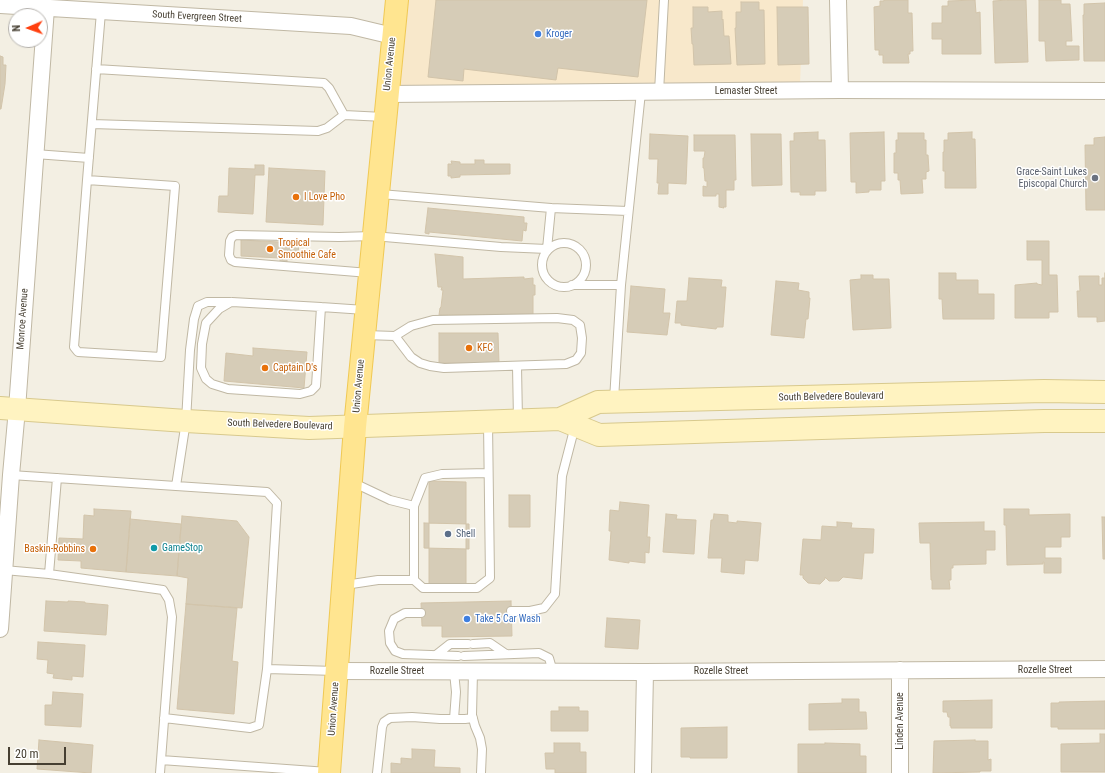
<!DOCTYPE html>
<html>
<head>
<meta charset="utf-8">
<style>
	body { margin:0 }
	#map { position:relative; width:1105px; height:773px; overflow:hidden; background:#f3efe3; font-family:"Roboto Condensed",sans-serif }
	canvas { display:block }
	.north { position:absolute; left:8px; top:8px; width:40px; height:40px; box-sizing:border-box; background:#fff; border:1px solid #b5b2ad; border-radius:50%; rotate:268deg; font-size:11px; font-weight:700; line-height:16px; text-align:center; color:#463f32 }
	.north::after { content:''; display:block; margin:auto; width:14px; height:18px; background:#ff3f0e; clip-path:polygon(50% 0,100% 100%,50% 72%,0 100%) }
	.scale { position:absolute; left:8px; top:747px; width:58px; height:18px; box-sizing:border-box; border:2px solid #463f32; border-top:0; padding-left:5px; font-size:12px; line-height:14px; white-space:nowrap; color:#463f32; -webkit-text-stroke:3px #fff; paint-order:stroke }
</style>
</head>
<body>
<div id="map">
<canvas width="1105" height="773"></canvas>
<div class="north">N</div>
<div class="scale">20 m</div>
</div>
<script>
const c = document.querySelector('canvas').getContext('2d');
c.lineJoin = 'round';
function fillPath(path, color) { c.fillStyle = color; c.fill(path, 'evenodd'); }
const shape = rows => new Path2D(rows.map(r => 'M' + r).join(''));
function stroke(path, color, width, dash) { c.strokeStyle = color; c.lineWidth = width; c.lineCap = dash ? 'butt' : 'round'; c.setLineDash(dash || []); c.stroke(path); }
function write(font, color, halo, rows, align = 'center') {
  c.font = font + ' "Roboto Condensed",sans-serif'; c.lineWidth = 3; c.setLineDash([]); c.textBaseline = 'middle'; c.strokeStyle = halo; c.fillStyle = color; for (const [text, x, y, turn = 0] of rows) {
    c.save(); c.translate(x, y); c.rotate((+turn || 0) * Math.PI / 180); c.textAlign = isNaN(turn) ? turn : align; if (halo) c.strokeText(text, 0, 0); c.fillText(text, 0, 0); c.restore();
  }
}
fillPath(shape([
	[394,0,803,0,800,85,389,88]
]), '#f8e8cb');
const building = shape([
	[436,0,647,0,638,77,558,68,556,80,464,69,463,81,428,77,436,0],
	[884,0,908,0,908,13,912,13,913,51,910,51,910,54,908,54,909,63,883,63,883,55,879,55,879,50,875,50,874,7,880,6,880,1,884,1,884,0],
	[975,0,976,13,980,12,981,54,942,54,942,39,932,39,932,23,942,23,942,6,948,6,948,1,975,0],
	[1008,0,1026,0,1028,62,995,63,993,1,1008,0],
	[1039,0,1061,0,1061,4,1070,4,1072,41,1066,41,1066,46,1079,46,1079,60,1046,61,1045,41,1039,41,1039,0],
	[741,2,759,2,759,10,764,10,765,64,737,65,735,28,736,28,736,12,741,12,741,2],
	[1105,3,1105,61,1084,61,1083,15,1084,15,1084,4,1105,3],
	[693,7,708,7,708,12,722,11,722,20,723,19,724,36,729,36,731,64,694,65,693,44,692,44,691,28,693,28,693,7],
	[777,7,808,7,809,64,778,65,777,7],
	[0,56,3,57,3,65,6,65,5,84,1,109,0,109,0,56],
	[818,132,818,140,825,140,826,191,815,191,815,195,800,195,800,192,791,192,790,141,794,141,794,133,818,132],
	[884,132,885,181,881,181,881,190,869,190,869,192,856,193,856,182,851,182,850,133,884,132],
	[972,132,972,139,975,139,976,188,945,188,945,171,943,171,943,152,944,152,944,140,948,140,948,133,972,132],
	[898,133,924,133,924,140,926,140,926,155,928,155,929,171,926,172,926,179,922,179,923,193,901,194,900,180,898,180,898,173,894,173,894,153,896,153,896,140,898,140,898,133],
	[650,134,688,136,686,184,668,183,668,194,658,194,659,183,657,183,658,159,649,159,650,134],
	[751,134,781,134,782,185,752,186,751,134],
	[694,135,735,135,736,180,734,180,734,190,726,190,726,207,723,207,724,208,719,207,719,194,716,194,716,196,703,196,703,186,707,187,707,181,705,181,704,168,703,168,703,158,704,158,705,151,694,151,694,135],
	[1105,137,1105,210,1086,210,1085,145,1094,145,1094,138,1105,137],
	[475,160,484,160,484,164,510,164,510,174,460,175,460,177,451,178,451,176,448,176,448,164,452,164,451,161,460,162,460,164,475,164,475,160],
	[255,165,264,165,264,175,255,175,253,214,218,212,219,196,228,196,229,168,255,169,255,165],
	[269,168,325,171,323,225,266,222,269,168],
	[428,208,524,217,524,223,527,223,526,231,523,230,522,241,429,232,429,234,425,233,428,208],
	[241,240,299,243,298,255,294,255,293,259,287,259,287,262,280,262,280,258,241,256,241,240],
	[1027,241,1049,241,1049,275,1057,275,1058,312,1049,312,1049,318,1015,318,1015,285,1037,283,1037,284,1042,285,1042,260,1027,260,1027,241],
	[435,254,463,257,463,279,524,277,524,279,533,278,533,285,535,285,535,295,533,295,533,314,439,315,440,308,441,307,443,290,441,290,442,287,438,287,435,254],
	[939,273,956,273,956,280,978,280,978,294,994,294,994,319,943,319,942,299,939,299,939,273],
	[1105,273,1105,321,1097,322,1097,317,1078,317,1077,291,1080,291,1079,276,1099,276,1099,285,1102,285,1102,278,1105,278,1105,273],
	[861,275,873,275,873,279,889,279,891,328,853,330,850,280,861,279,861,275],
	[689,278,722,280,721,287,726,287,723,327,717,327,716,329,681,325,681,323,675,323,677,301,687,301,689,278],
	[776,281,799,283,798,290,809,292,809,298,810,298,808,319,806,319,804,338,771,335,776,281],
	[631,286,665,289,663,313,670,313,667,335,627,332,631,286],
	[439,333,498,333,499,363,439,363,439,333],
	[253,348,307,352,304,388,224,381,226,353,253,356,253,348],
	[429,481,466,482,466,587,429,587,429,481],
	[509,495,530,495,530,527,509,527,509,495],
	[620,502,649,505,647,537,650,537,649,553,645,552,645,563,629,561,629,563,609,560,611,531,609,531,610,510,619,511,620,502],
	[94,509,131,511,126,572,81,568,81,561,58,560,59,538,83,539,84,515,94,516,94,509],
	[1004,509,1029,509,1029,515,1070,514,1070,537,1061,537,1061,547,1045,547,1045,558,1061,558,1061,573,1044,573,1044,562,1043,562,1043,564,1007,565,1006,525,1004,525,1004,509],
	[666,514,677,515,676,519,696,520,694,554,663,552,666,514],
	[714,514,728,515,728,522,737,523,737,521,761,523,758,561,745,560,744,574,721,572,722,558,708,558,711,520,713,520,714,514],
	[182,516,237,521,249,537,242,608,186,604,188,578,177,576,182,516],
	[1102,517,1105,517,1105,559,1103,559,1102,517],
	[130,519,181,524,177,576,126,572,130,519],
	[837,522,852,523,851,528,874,529,873,553,864,553,862,579,843,577,839,581,829,581,825,577,825,579,820,584,808,583,803,578,803,575,800,575,803,539,821,540,822,526,837,527,837,522],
	[984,522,984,531,995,531,995,550,986,550,986,564,953,565,953,568,951,568,951,580,949,580,950,589,932,589,932,580,931,580,930,543,920,543,919,523,984,522],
	[424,523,469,524,469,549,424,548,424,523],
	[46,601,68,602,68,601,85,602,85,603,108,605,106,635,44,631,46,601],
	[511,601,512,636,442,637,442,626,422,626,421,603,511,601],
	[186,604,237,608,232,661,238,662,234,714,177,709,186,604],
	[607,618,640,620,638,649,605,647,607,618],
	[38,642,85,645,83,677,72,676,72,680,53,678,54,674,47,673,48,660,37,659,38,642],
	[53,692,83,694,81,727,45,725,45,705,52,705,53,692],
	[842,699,859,699,859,712,866,712,867,729,809,730,809,704,842,703,842,699],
	[992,700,992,728,951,728,951,726,950,726,950,717,948,717,947,712,943,712,943,701,992,700],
	[1105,701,1105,729,1058,729,1058,727,1051,727,1051,703,1059,703,1059,702,1105,701],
	[559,707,579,707,579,711,588,711,588,731,551,731,551,711,559,711,559,707],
	[727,727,727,758,690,758,690,757,681,757,681,728,727,727],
	[1100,734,1105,734,1105,772,1061,772,1061,744,1100,743,1100,734],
	[39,740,93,745,91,773,37,769,39,740],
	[975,740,975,741,988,741,988,760,991,759,991,771,980,771,980,772,933,773,934,741,975,740],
	[554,743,580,743,580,752,586,752,586,773,555,773,555,769,546,769,545,753,554,753,554,743],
	[825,743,860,744,860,756,866,756,866,773,798,773,798,744,825,744,825,743],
	[412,749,435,750,434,767,460,768,460,773,391,773,391,763,401,764,401,758,412,759,412,749]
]);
fillPath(building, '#d6ccb7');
stroke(building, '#d2c4aa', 1);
const lane = shape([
	[96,69,324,83,329,88,344,115],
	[659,92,664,0],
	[92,124,318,131,327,128,344,115,384,117],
	[35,154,89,158],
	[87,180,175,186,161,357,78,352,74,347,87,180,101,12],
	[380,194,551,208,628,211],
	'542 265a22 22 0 1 1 44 0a22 22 0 1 1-44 0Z',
	[369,273,235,262,231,260,229,255,230,241,232,237,236,235,339,237,373,236,501,247,547,249,551,208],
	[572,285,621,285],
	[231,302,219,309,206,323,202,344,201,368,206,379,212,384,228,389,300,394,311,391,316,386,321,307],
	[365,335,395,336,411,326,433,320,557,318,573,320,580,325,582,338,581,353,576,360,566,364,444,368,430,366,420,363,411,357,395,336],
	[517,366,518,420],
	[614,400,621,285,641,92],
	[11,475,176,486,186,421,190,350,194,319,198,306,207,302,232,302,321,307,365,310],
	[176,486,267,492,277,503,267,669],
	[414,506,425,478,442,474,488,473],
	[4,570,49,574,163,590,169,600,172,617,160,773],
	[49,574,57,478],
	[414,580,423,588,477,588,490,578,488,423],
	[345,585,378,580,414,580,414,506,390,500,352,482],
	[511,611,530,611,544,608,555,594,562,476,575,426],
	[421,613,405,613,394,619,389,631,390,643,395,651,403,654,458,656],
	[473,644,490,643,506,654],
	[436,655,450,644,468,644],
	[464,656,539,653,549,658,553,672],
	[473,672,472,715,475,726,480,738,482,749,481,773],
	[164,718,250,728,259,725,267,669,336,671],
	[454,719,465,719,473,718],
	[161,760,328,772],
	[377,773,382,727,384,722,390,718,412,717,440,719,454,719,456,692,454,672]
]);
const street = shape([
	[838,0,840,90],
	[0,5,351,26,393,36],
	[387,94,840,90,1105,91],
	[0,629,11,475,17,409,46,8],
	[900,670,900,773],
	[336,671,645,672,1105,669],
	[643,773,645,672]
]);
const secondary = shape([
	[0,408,186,421,309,428,560,419,598,402,1044,391,1105,392],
	[560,419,599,435,1044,421,1105,421]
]);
const primary = shape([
	[329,773,355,427,397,0]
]);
stroke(lane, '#c0b8a4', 10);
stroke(street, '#c0b8a4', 18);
stroke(secondary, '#d8c98d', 24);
stroke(primary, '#f0c954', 24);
stroke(lane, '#fff', 8);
stroke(street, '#fff', 16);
stroke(secondary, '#fff3c1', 22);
stroke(primary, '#ffe590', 22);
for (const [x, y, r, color] of [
	[538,34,4,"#3f7fe0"],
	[1095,178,4,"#6b7280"],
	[296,197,4,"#e8710a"],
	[270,249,4,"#e8710a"],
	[469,348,4,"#e8710a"],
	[265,368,4,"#e8710a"],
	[448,534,4,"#5c6f8a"],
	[154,548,4,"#0f9aa8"],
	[93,549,4,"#e8710a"],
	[467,619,4,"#3f7fe0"]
]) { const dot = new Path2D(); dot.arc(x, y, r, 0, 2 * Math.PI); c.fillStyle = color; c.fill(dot); stroke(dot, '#fff', 1.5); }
write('10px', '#463f32', '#fff', [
	["South Evergreen Street",197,17,3],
	["Union Avenue",390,64,-84],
	["Lemaster Street",746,91],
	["Monroe Avenue",23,319,-86],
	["Union Avenue",359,386,-85],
	["South Belvedere Boulevard",831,397,-1],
	["South Belvedere Boulevard",280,425,2],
	["Rozelle Street",1045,670],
	["Rozelle Street",397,671],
	["Rozelle Street",721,671],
	["Union Avenue",334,709,-86],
	["Linden Avenue",900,721,-90]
]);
write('10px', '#366cbe', '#fff', [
	["Kroger",546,34],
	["Take 5 Car Wash",475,619]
], 'left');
write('10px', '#5b616d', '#fff', [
	["Grace-Saint Lukes",1087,172],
	["Episcopal Church",1087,184]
], 'right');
write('10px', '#c56008', '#fff', [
	["I Love Pho",304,197],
	["Tropical",278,243],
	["Smoothie Cafe",278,255],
	["KFC",477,348],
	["Captain D's",273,368],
	["Baskin-Robbins",85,549,"right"]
], 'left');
write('10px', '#4e5e75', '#fff', [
	["Shell",456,534]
], 'left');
write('10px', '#0d838f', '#fff', [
	["GameStop",162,548]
], 'left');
</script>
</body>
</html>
